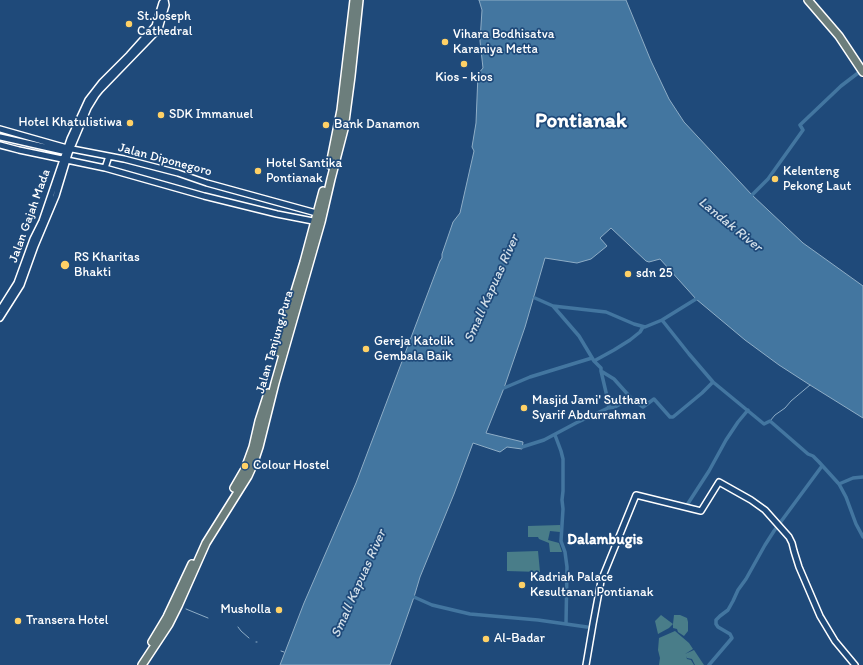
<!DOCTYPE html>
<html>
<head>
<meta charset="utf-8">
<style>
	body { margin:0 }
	canvas { display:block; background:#1f4a7a }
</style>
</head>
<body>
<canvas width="863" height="665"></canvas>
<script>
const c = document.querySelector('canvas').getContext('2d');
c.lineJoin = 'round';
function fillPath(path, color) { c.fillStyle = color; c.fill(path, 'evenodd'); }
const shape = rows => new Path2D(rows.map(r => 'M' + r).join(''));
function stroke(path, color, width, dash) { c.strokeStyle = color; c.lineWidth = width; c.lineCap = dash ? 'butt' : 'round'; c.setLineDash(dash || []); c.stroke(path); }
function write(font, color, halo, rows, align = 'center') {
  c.font = font + ' Itim,sans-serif'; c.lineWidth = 3.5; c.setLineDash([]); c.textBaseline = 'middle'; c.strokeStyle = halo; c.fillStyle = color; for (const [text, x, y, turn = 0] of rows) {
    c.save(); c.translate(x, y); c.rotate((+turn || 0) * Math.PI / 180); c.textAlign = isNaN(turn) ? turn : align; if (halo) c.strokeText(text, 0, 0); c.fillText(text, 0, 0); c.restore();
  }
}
fillPath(shape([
	[560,525,560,532,550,531,548,540,559,543,562,552,550,552,549,543,539,539,538,537,528,537,528,526],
	[538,551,540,572,507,571,507,552],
	[661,615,673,624,674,615,680,615,687,618,688,622,688,631,684,636,678,632,677,629,673,628,673,624,669,628,658,634,655,621],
	[675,631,689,643,693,649,685,654,694,650,704,665,695,665,692,659,687,658,686,656,687,659,691,660,694,665,659,665,660,658,658,650,659,638]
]), '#497d89');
const water = shape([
	[479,0,626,0,651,61,669,99,684,122,752,195,803,243,863,286,863,418,810,385,779,365,745,340,696,299,660,259,649,262,646,261,611,228,600,238,607,246,591,259,577,263,545,258,525,327,504,388,486,433,523,442,522,449,507,447,500,452,473,443,454,494,420,577,414,597,390,665,280,665,304,603,356,483,440,261,442,258,442,254,453,222,460,213,474,151,472,147,476,123,478,74,483,68,480,41,482,10,479,0]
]);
fillPath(water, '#4376a0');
stroke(water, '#8eadc6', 1);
stroke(shape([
	[770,421,775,415,785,408,791,401,810,385],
	[186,609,208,618],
	[238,627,241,631,249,638],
	[256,642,257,642],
	[281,651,284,652]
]), '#8eadc6', 1);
stroke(shape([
	[752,195,768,179,803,130,800,125,841,86,862,70],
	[535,298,553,306,579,336,594,361,601,368,601,371,614,379,631,398,643,407,654,399,670,417,673,417,702,393,713,382],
	[553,306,606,312,634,324,645,327,662,320,696,299],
	[662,320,689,354,713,382,764,424,770,421,808,454,813,456,819,462,839,484,846,497,856,524,863,537],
	[594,361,614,350,630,340,640,332,643,327],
	[504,388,530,377,592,358],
	[608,408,615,407,631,398],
	[555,435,561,451,563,459,563,491,562,500,563,509,561,541,565,552,567,567,566,624],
	[522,447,544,440,576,423,608,408,609,405,601,371],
	[839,484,853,478,863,477],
	[687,505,709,471,726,440,738,422,748,410],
	[414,597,432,605,470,614,538,620,587,627],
	[709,665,732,638,730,634,718,627,716,624,716,620,720,616,728,610,733,601,738,590,746,579,765,545,774,531,822,466]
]), '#4376a0', 3.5);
const tertiary = shape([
	[0,129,67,148,124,159,178,173,207,183,320,214],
	[0,137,67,152],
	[0,145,19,150,105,168,204,196,277,214,318,222],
	[105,168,108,159,108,156],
	[0,310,17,283,33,239,42,221,70,139,88,100,102,82,129,55,155,26,162,3,164,0],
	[0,318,21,285,35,246,56,196,69,153,88,108,96,95,100,90,159,29,161,22,166,5,165,0],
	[586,665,593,624,601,581,636,495,701,511,719,482,751,500,765,510,789,537,792,543,794,551,799,567,820,616,835,641,855,665]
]);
const trunk = shape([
	[808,0,839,36,863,72],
	[330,165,341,110,354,0],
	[279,352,289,311,304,262,323,191],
	[234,488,245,469,253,447,259,421,268,393],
	[152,642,167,617,192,564],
	[142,665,169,624,178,606,206,543,248,476,253,465,259,447,275,383,321,222,331,179,344,129,351,76,359,0]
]);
stroke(tertiary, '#fff', 8);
stroke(trunk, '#fff', 10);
stroke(tertiary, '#1f4a7a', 5);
stroke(trunk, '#6c7e7c', 7);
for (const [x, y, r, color] of [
	[129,24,4,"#ffd166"],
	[445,42,4,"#ffd166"],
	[464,64,4,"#ffd166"],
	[161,115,4,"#ffd166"],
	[130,123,4,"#ffd166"],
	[326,125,4,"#ffd166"],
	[258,171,4,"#ffd166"],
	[775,179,4,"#ffd166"],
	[65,265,5,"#ffd166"],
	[628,274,4,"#ffd166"],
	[366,349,4,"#ffd166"],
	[524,408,4,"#ffd166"],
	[245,466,4,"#ffd166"],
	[522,585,4,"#ffd166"],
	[279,610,4,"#ffd166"],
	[18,621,4,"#ffd166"],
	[486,639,4,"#ffd166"]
]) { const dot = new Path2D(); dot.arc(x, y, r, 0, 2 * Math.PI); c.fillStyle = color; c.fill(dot); stroke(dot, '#1f4a7a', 1.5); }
write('13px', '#fff', '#1f4a7a', [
	["St.Joseph",137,17],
	["Cathedral",137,32],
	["Vihara Bodhisatva",453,35],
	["Karaniya Metta",453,50],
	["Kios - kios",464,78,"center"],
	["SDK Immanuel",169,115],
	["Hotel Khatulistiwa",122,123,"right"],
	["Bank Danamon",334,125],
	["Hotel Santika",266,164],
	["Pontianak",266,179],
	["Kelenteng",783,172],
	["Pekong Laut",783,187],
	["RS Kharitas",74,258],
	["Bhakti",74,273],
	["sdn 25",636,274],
	["Gereja Katolik",374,342],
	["Gembala Baik",374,357],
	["Masjid Jami' Sulthan",532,401],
	["Syarif Abdurrahman",532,416],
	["Colour Hostel",253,466],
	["Kadriah Palace",530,578],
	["Kesultanan Pontianak",530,593],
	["Musholla",271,610,"right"],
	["Transera Hotel",26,621],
	["Al-Badar",494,639]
], 'left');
write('13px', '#fff', '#1f4a7a', [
	["Jalan Diponegoro",165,160,15],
	["Jalan Gajah Mada",30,216,-70],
	["Jalan Tanjung Pura",275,342,-74]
]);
write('italic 14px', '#d0dde7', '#1f4a7a', [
	["Landak River",730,225,39],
	["Small Kapuas River",492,289,-66],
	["Small Kapuas River",359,584,-66]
]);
write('bold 15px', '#fff', '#1f4a7a', [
	["Dalambugis",605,540]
]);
write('bold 21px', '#fff', '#1f4a7a', [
	["Pontianak",581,122]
]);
</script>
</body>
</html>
